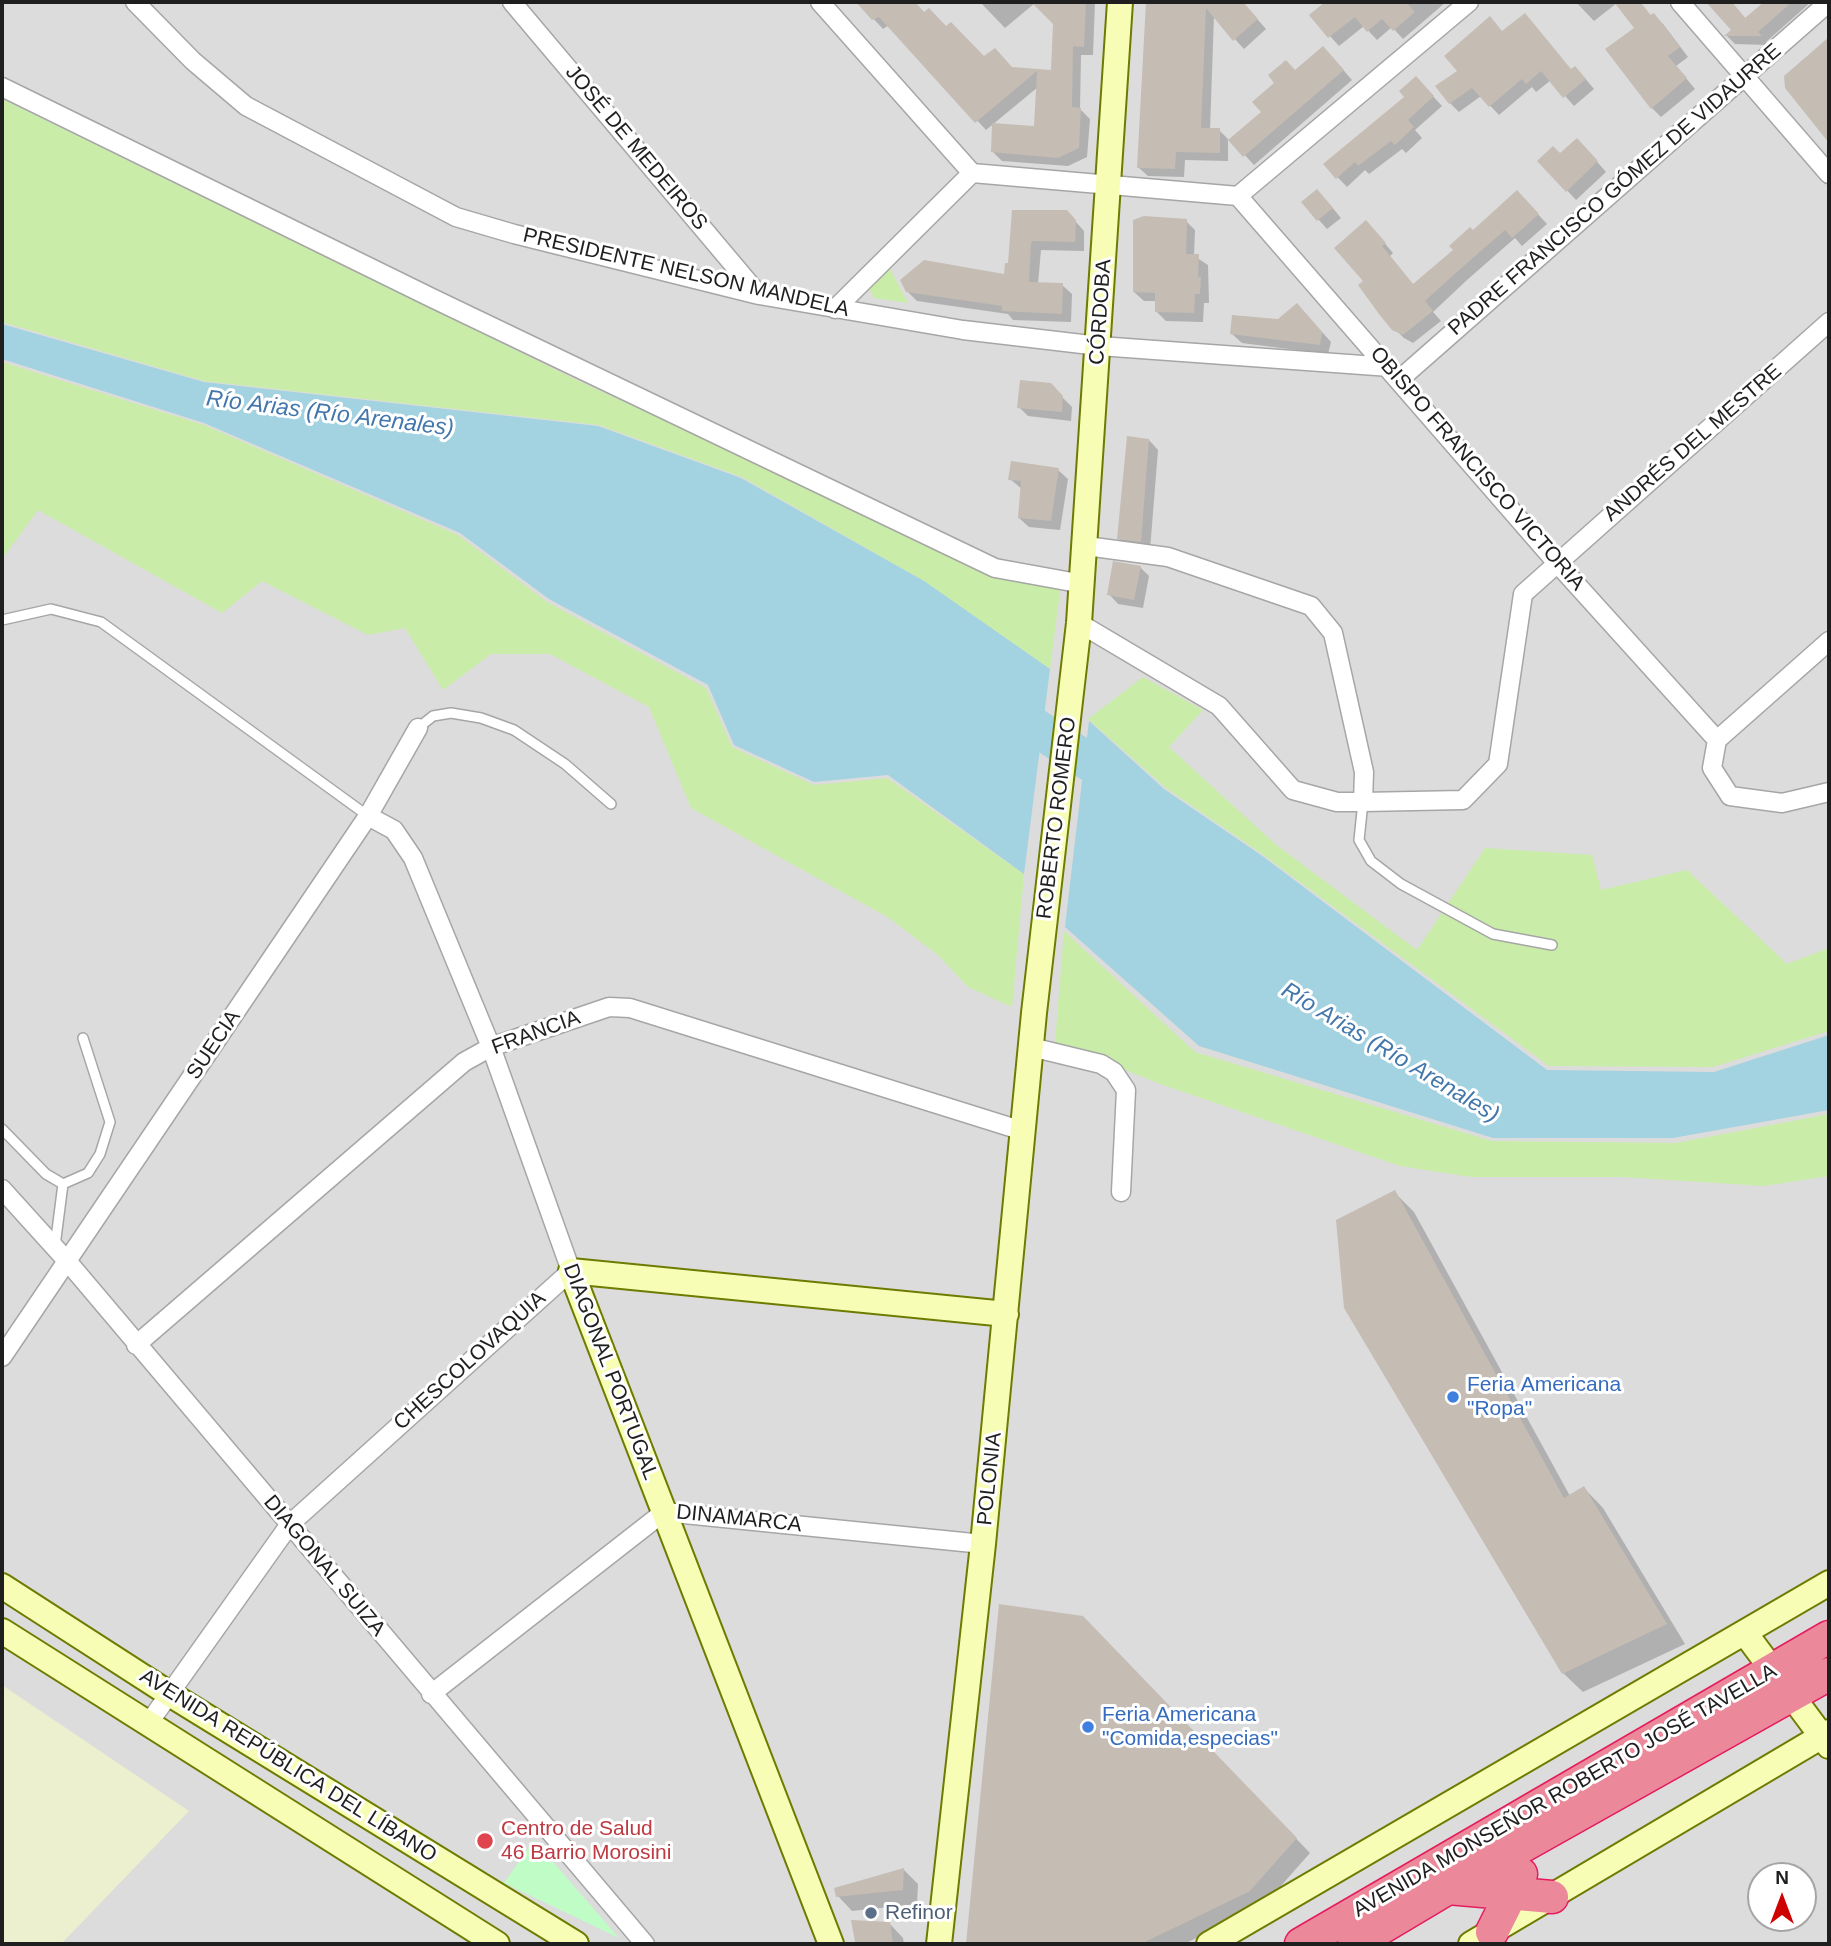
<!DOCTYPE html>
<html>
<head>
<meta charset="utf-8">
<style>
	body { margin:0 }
	#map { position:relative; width:1831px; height:1946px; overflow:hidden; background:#f0ede5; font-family:Arial,sans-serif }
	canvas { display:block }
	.frame { position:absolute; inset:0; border:4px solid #1f1f1f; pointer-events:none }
	.north { position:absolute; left:1747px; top:1862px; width:70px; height:70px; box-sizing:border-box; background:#fff; border:2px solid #a5a5a5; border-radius:50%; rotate:0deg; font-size:19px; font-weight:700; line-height:28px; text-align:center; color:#1f1f1f }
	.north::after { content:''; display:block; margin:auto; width:24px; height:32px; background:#ce0200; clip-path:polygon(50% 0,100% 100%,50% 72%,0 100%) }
</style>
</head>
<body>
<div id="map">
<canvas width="1831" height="1946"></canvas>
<div class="frame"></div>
<div class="north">N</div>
</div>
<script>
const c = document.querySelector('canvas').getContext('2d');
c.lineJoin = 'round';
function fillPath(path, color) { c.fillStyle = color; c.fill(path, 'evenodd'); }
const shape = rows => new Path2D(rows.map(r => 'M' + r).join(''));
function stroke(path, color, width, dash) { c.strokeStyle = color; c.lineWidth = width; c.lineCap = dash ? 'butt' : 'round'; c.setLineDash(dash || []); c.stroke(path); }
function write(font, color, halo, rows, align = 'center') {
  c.font = font + ' Arial,sans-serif'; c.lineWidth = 6; c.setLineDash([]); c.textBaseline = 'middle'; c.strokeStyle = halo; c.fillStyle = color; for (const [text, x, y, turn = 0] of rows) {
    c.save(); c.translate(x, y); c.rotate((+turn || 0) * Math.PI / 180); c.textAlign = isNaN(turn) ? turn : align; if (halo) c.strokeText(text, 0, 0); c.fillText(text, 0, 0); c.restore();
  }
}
fillPath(shape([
	[2,2,1829,2,1829,1944,2,1944],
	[1761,1876,1803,1876,1803,1918,1761,1918]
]), '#dddcdc');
fillPath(shape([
	[2,1685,189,1811,61,1944,2,1944]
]), '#edf0cf');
fillPath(shape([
	[2,99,581,382,997,574,1061,584,1050,669,924,581,742,477,599,425,204,381,2,322],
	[890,269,908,303,874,298,869,288],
	[2,362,204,425,458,535,547,602,706,688,732,747,814,785,887,778,1024,874,1012,1007,968,987,938,955,889,918,691,808,649,707,550,654,491,654,443,690,405,628,368,635,262,581,222,613,38,510,2,559],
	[1143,677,1203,710,1169,747,1275,844,1417,950,1485,848,1592,855,1601,890,1687,870,1787,964,1829,948,1829,1031,1713,1067,1549,1066,1262,854,1166,788,1088,719],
	[1064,931,1195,1052,1492,1141,1676,1143,1829,1114,1829,1176,1764,1186,1622,1177,1471,1177,1400,1166,1163,1085,1055,1042]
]), '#c9eda8');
fillPath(shape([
	[534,1840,619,1938,504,1883]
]), '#c0fcc5');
fillPath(shape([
	[2,324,204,382,598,426,741,478,924,581,1050,669,1024,874,888,775,814,782,734,745,708,685,549,599,460,533,204,423,2,359],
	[1089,721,1164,789,1261,855,1547,1070,1714,1072,1829,1035,1829,1110,1673,1138,1493,1138,1199,1046,1065,927]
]), '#a3d2e0');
fillPath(shape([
	[858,2,914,2,924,14,984,58,1012,68,1053,72,1055,24,1035,3,1005,28,980,2,1095,2,1093,55,1081,55,1080,109,1090,119,1087,157,1068,166,1002,161,993,152,1035,128,1038,87,986,130,889,25,883,29],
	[1148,2,1242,2,1266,29,1244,49,1214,16,1210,130,1219,130,1228,139,1228,161,1185,160,1184,177,1148,176,1138,167],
	[1328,2,1446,2,1403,39,1392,27,1377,40,1364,26,1339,46,1311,15],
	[1576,2,1640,2,1652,17,1654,15,1663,24,1688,57,1676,66,1695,89,1661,117,1652,108,1636,28,1617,3,1594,21],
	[1709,2,1731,2,1746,19,1767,2,1811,2,1766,42,1768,45,1735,44,1727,36,1733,30],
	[1503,33,1584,77,1594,89,1574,106,1551,80,1536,92,1532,87,1499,115,1481,96,1459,112,1450,103,1459,71],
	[1332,57,1352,80,1254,165,1231,140,1263,112,1296,71],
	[1416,78,1442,106,1415,130,1422,138,1406,153,1402,149,1369,174,1365,170,1347,187,1325,164,1407,97],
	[1586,149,1606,172,1576,200,1540,161],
	[1517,192,1547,224,1522,246,1515,238,1467,280,1433,312,1441,321,1413,343,1404,338,1394,328,1365,282,1375,232,1393,253,1390,256,1414,286],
	[1326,200,1341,218,1327,229,1303,202],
	[1013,212,1067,212,1084,231,1084,251,1041,250,1038,284,1062,285,1072,294,1071,322,1013,320,1008,314,917,301,907,291,1006,276,1010,265],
	[1186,221,1195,230,1194,256,1208,265,1209,303,1204,303,1203,322,1166,321,1157,312,1157,301,1144,301,1134,292],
	[1306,314,1331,342,1328,354,1242,343,1232,334],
	[1050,385,1072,407,1071,421,1028,416,1019,407],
	[1149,440,1158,450,1150,550,1128,547,1118,538],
	[1058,470,1068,479,1060,530,1029,527,1019,518,1022,489,1010,479],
	[1140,567,1149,576,1143,608,1118,604,1109,594],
	[1395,1193,1414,1212,1570,1496,1584,1488,1603,1508,1685,1644,1583,1692,1563,1673],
	[1000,1606,1097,1632,1310,1853,1264,1905,1184,1944,968,1944],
	[904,1870,918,1884,917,1904,852,1911,838,1896],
	[889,1923,903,1938,904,1944,860,1944,857,1941]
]), '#0003');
stroke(shape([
	[1002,696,1024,720,1108,774,1111,798]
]), '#a3d2e0', 38);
fillPath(shape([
	[856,2,915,2,924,12,929,8,946,26,951,22,984,56,995,48,1012,67,1051,70,1053,24,1031,2,1086,2,1084,47,1073,46,1072,107,1081,108,1079,148,1058,158,991,152,992,123,1034,126,1037,71,975,123,879,17,872,20],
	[1146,2,1243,2,1258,19,1233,41,1206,8,1201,128,1220,128,1220,153,1176,152,1175,169,1137,168],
	[1325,2,1406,2,1415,12,1393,31,1382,19,1367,32,1355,17,1328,38,1309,15],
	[1614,2,1640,2,1650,15,1654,13,1680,47,1668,56,1687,78,1651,109,1605,49,1634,28],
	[1706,2,1732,2,1745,18,1764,2,1792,2,1758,32,1762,36,1724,36,1731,30],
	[1525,13,1571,69,1575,66,1586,79,1563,98,1541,71,1526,84,1522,79,1489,107,1472,88,1449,104,1435,86,1457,71,1444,56,1490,16,1502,31],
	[1829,37,1829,143,1785,88,1784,76],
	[1323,46,1344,70,1243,157,1228,140,1261,112,1252,102,1274,83,1268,75,1286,60,1295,70],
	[1416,76,1434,96,1408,120,1414,127,1395,145,1391,141,1358,166,1355,162,1336,179,1323,164,1404,97,1399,91],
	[1577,138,1598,161,1566,192,1537,161,1553,146,1560,153],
	[1317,189,1333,208,1317,221,1301,202],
	[1517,190,1539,214,1512,238,1505,230,1458,271,1425,301,1433,311,1403,335,1392,330,1379,314,1358,285,1363,281,1334,248,1366,220,1386,243,1382,246,1413,284,1453,250,1449,246,1470,227,1473,230],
	[1012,210,1067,210,1076,220,1075,242,1032,241,1031,244,1029,282,1063,283,1062,314,1002,311,1002,306,906,292,900,280,924,260,1004,274,1005,263,1008,263],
	[1144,216,1187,219,1186,254,1199,254,1198,277,1201,277,1200,294,1195,294,1194,313,1155,312,1155,293,1133,292,1133,220],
	[1297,303,1322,332,1320,345,1230,334,1232,315,1278,319],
	[1020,380,1051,383,1063,396,1062,412,1017,408],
	[1127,436,1149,439,1141,542,1117,539],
	[1011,461,1059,468,1051,521,1018,518,1021,481,1008,480],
	[1113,561,1141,566,1134,600,1107,595],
	[1395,1190,1564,1498,1584,1486,1667,1624,1562,1674,1344,1308,1336,1220],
	[999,1604,1083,1616,1297,1838,1250,1891,1141,1944,966,1944],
	[904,1868,903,1890,836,1897,834,1888],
	[851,1920,890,1922,893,1944,855,1942]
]), '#c5bcb4');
const lane = shape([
	[2,620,51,609,101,622,368,816],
	[418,728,433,716,451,713,481,718,514,730,565,764,611,804],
	[1363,802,1359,840,1371,861,1401,884,1493,934,1552,945],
	[2,1129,46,1174,63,1184,88,1173,100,1154,110,1122,83,1038],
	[55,1246,63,1184]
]);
const street = shape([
	[135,2,193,61,246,106,456,217,514,234,759,295,963,330,1099,346,1390,367],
	[512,2,759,295],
	[820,2,972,173,1238,196,1469,2],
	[1680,2,1829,174],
	[2,87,432,298,995,568,1083,584],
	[1238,196,1557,563,1717,740],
	[835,309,972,173],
	[1400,379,1829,2],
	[1086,546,1168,557,1311,606,1333,633,1364,772,1363,802,1463,800,1498,764,1523,594,1829,322],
	[1079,623,1219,706,1293,790,1337,802,1363,802],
	[1717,740,1712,768,1730,796,1782,803,1829,792],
	[1717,740,1829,641],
	[1031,1047,1101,1064,1114,1072,1126,1090,1121,1192],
	[2,1189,68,1262,645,1944],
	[136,1345,464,1062,491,1047,609,1007,630,1008,1023,1131],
	[2,1357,368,816,418,728],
	[431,1694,664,1512,983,1544],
	[148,1724,290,1524,571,1271,491,1047,413,858,394,830,368,816]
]);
const secondary = shape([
	[2,1586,168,1693,576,1944],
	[2,1631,497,1944],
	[1745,1633,1829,1746],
	[831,1944,571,1271,1006,1314],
	[939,1944,983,1544,1034,1013,1079,623,1120,2],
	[1209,1944,1829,1583],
	[1471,1944,1829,1732]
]);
const highway = shape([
	[1448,1888,1552,1897],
	[1492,1932,1521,1874],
	[1301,1944,1829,1637],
	[1354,1944,1448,1888,1829,1674]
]);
stroke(lane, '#a6a6a6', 12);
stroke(street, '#a6a6a6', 21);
stroke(secondary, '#6d7c00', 28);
stroke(highway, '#e41c5e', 35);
stroke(lane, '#fff', 9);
stroke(street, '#fff', 18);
stroke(secondary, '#f8fdb6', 24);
stroke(highway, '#eb899a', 32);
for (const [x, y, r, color] of [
	[1453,1397,7,"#3f7fe0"],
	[1088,1727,7,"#3f7fe0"],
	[485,1841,9,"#e0444e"],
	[871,1913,7,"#5c6f8a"]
]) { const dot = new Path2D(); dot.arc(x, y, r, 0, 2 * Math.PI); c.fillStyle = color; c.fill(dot); stroke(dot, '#fff', 2.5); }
write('21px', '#1f1f1f', '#fff', [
	["JOSÉ DE MEDEIROS",636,148,50],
	["PADRE FRANCISCO GÓMEZ DE VIDAURRE",1615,190,-41],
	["PRESIDENTE NELSON MANDELA",686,273,13],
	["CÓRDOBA",1101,312,-86],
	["ANDRÉS DEL MESTRE",1693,443,-41],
	["OBISPO FRANCISCO VICTORIA",1477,469,49],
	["ROBERTO ROMERO",1057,818,-83],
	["FRANCIA",536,1033,-20],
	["SUECIA",214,1045,-56],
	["CHESCOLOVAQUIA",470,1361,-42],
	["DIAGONAL PORTUGAL",610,1372,69],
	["POLONIA",990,1479,-84],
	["DINAMARCA",739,1519,6],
	["DIAGONAL SUIZA",324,1566,50],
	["AVENIDA REPÚBLICA DEL LÍBANO",288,1766,32],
	["AVENIDA MONSEÑOR ROBERTO JOSÉ TAVELLA",1565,1791,-30]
]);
write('21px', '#366cbe', '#fff', [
	["Feria Americana",1467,1385],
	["\"Ropa\"",1467,1409],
	["Feria Americana",1102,1715],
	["\"Comida,especias\"",1102,1739]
], 'left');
write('21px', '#be3a42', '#fff', [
	["Centro de Salud",501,1829],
	["46 Barrio Morosini",501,1853]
], 'left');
write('21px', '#4e5e75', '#fff', [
	["Refinor",885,1913]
], 'left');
write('italic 23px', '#4377ac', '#fff', [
	["Río Arias (Río Arenales)",330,414,7],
	["Río Arias (Río Arenales)",1390,1053,31]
]);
</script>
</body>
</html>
